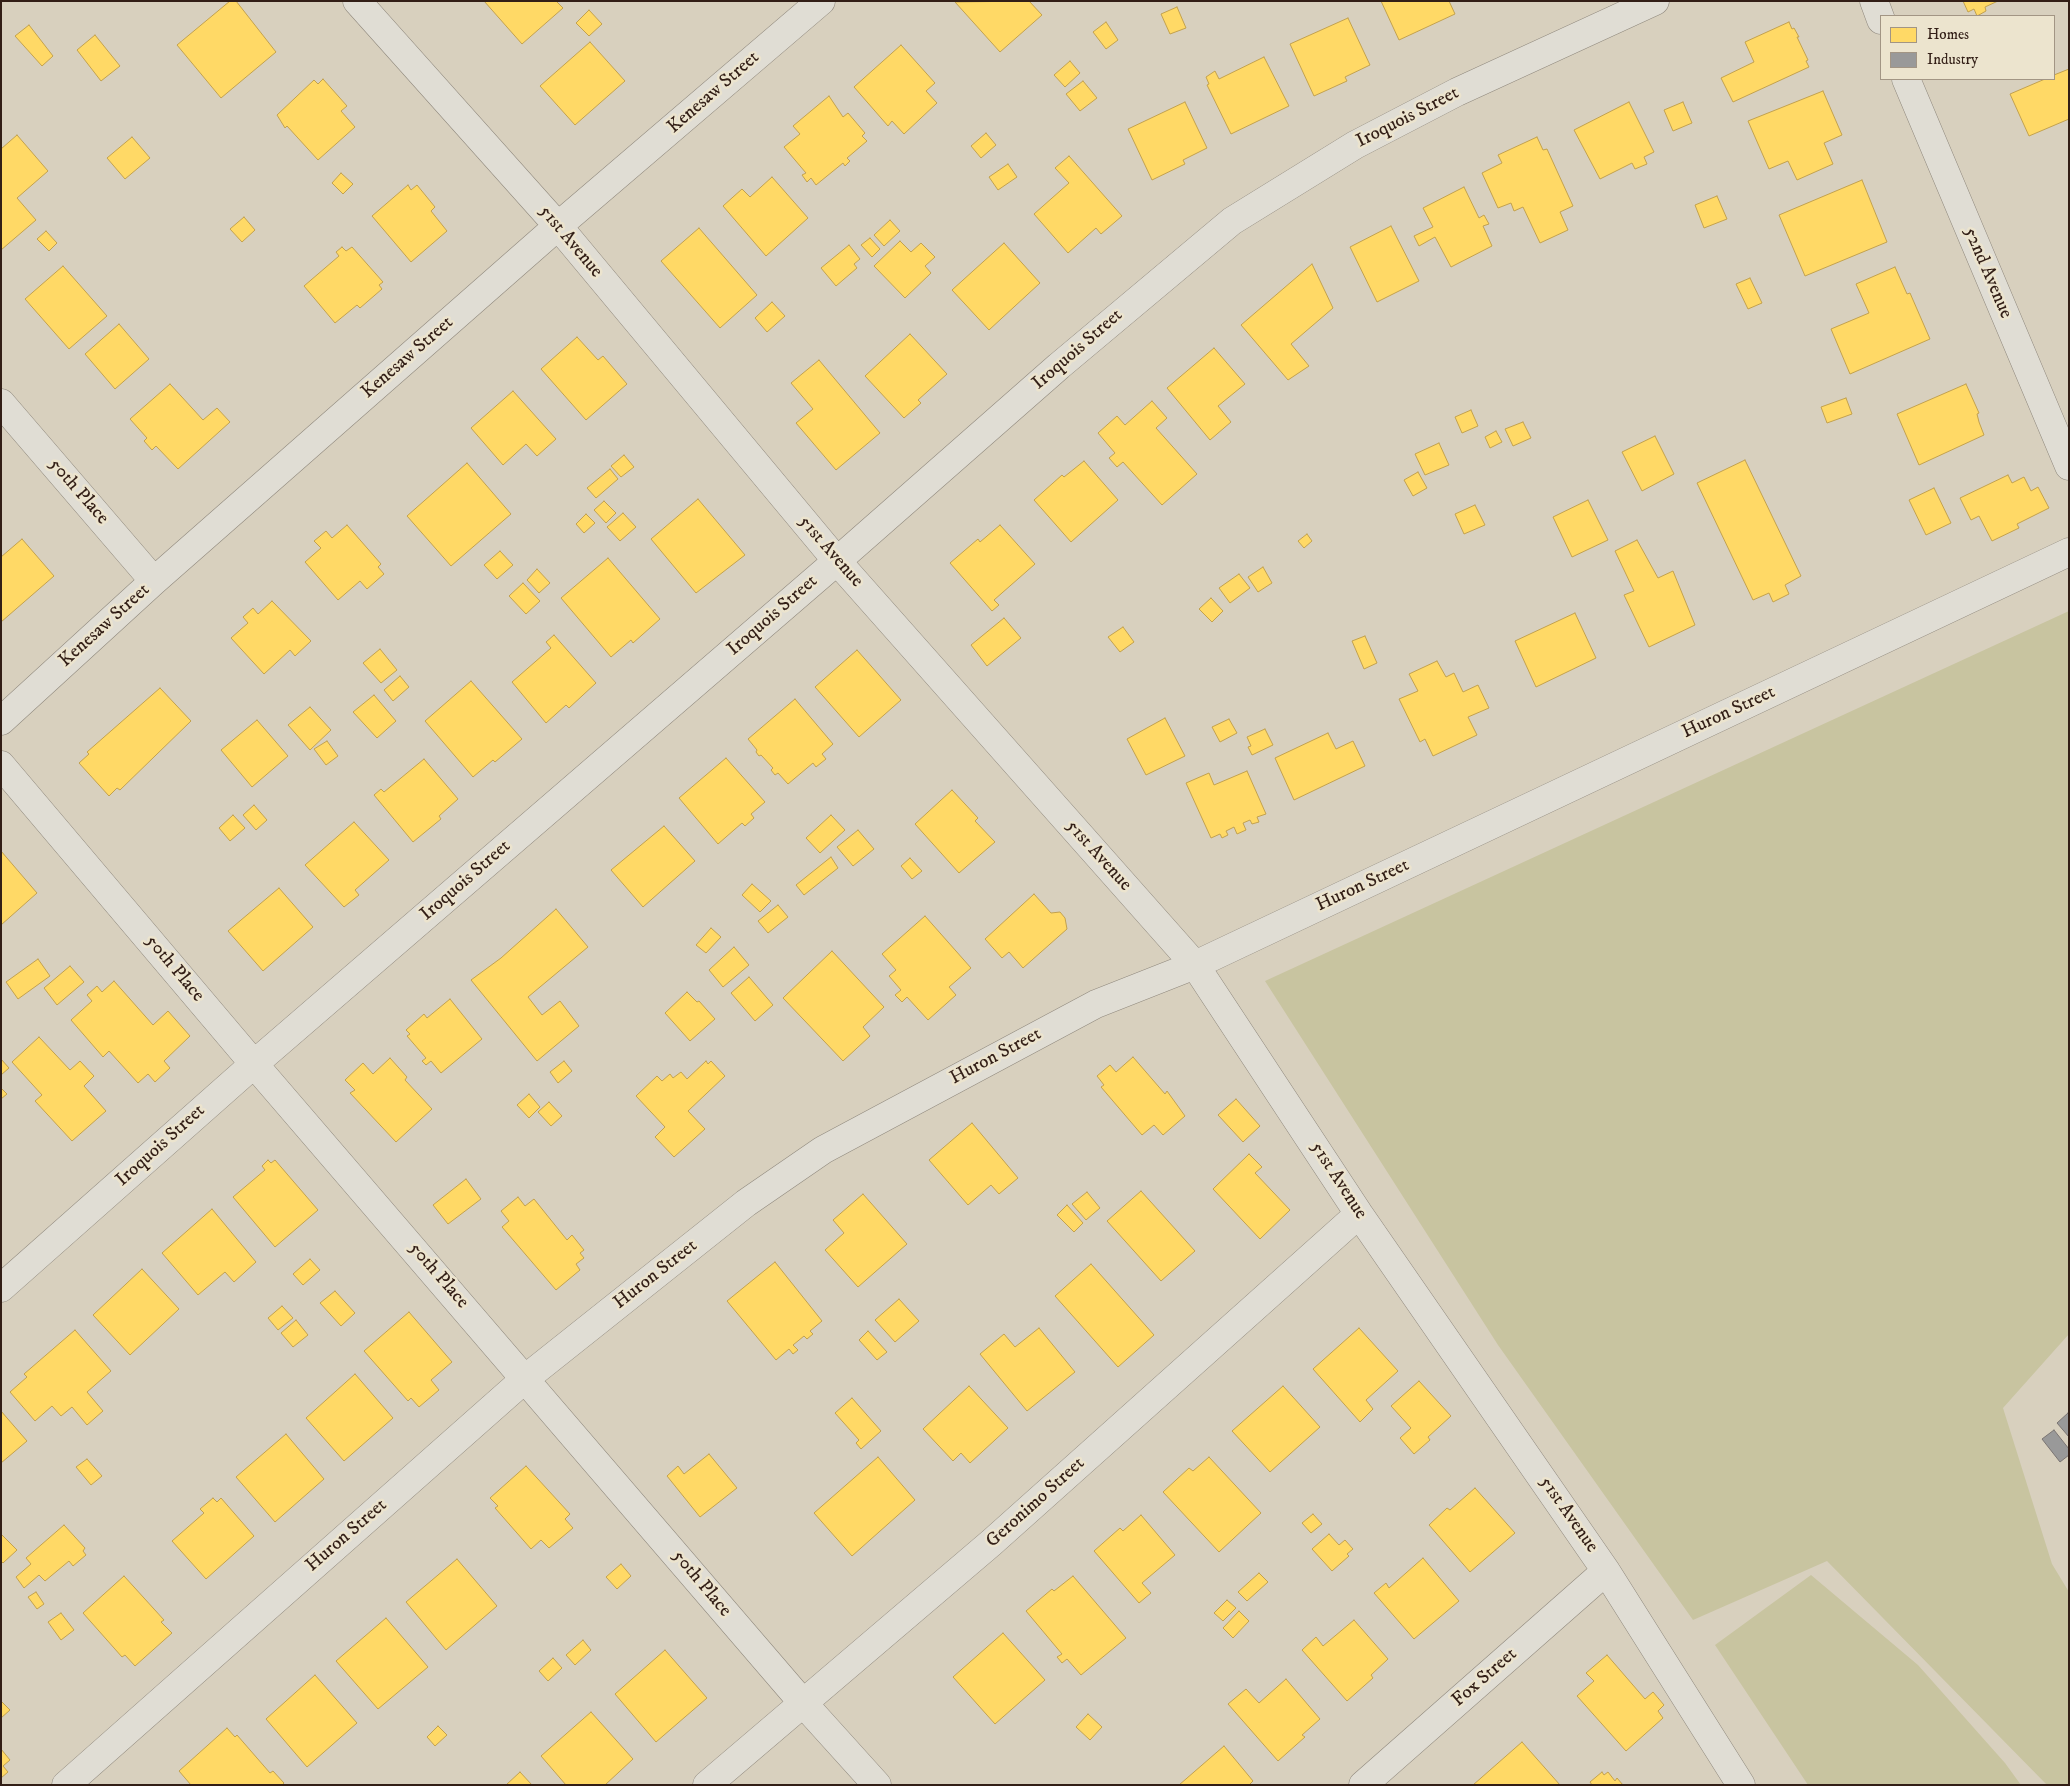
<!DOCTYPE html>
<html>
<head>
<meta charset="utf-8">
<style>
	body { margin:0 }
	#map { position:relative; width:2070px; height:1786px; overflow:hidden; background:#d8d0be; font-family:"IM FELL DW Pica",serif }
	canvas { display:block }
	.frame { position:absolute; inset:0; border:2px solid #321e16; pointer-events:none }
	.legend { position:absolute; left:1880px; top:15px; width:175px; height:65px; box-sizing:border-box; background:#ece4ce; border:1px solid #a29584; margin:0; padding:6px 9px; list-style:none; font-size:15px; color:#321e16 }
	.legend li { display:flex; align-items:center; gap:10px; height:25px }
	.legend b { width:25px; border:1px solid #a29584 }
</style>
</head>
<body>
<div id="map">
<canvas width="2070" height="1786"></canvas>
<div class="frame"></div>
<ul class="legend">
<li><b style="height:14px;background:#ffd966"></b>Homes</li>
<li><b style="height:14px;background:#999"></b>Industry</li>
</ul>
</div>
<script>
const c = document.querySelector('canvas').getContext('2d');
c.lineJoin = 'round';
function fillPath(path, color) { c.fillStyle = color; c.fill(path, 'evenodd'); }
const shape = rows => new Path2D(rows.map(r => 'M' + r).join(''));
function stroke(path, color, width, dash) { c.strokeStyle = color; c.lineWidth = width; c.lineCap = dash ? 'butt' : 'round'; c.setLineDash(dash || []); c.stroke(path); }
function write(font, color, halo, rows, align = 'center') {
  c.font = font + ' "IM FELL DW Pica",serif'; c.lineWidth = 5; c.setLineDash([]); c.textBaseline = 'middle'; c.strokeStyle = halo; c.fillStyle = color; for (const [text, x, y, turn = 0] of rows) {
    c.save(); c.translate(x, y); c.rotate((+turn || 0) * Math.PI / 180); c.textAlign = isNaN(turn) ? turn : align; if (halo) c.strokeText(text, 0, 0); c.fillText(text, 0, 0); c.restore();
  }
}
fillPath(shape([
	[2069,611,2069,1334,2003,1408,2052,1564,2069,1592,2069,1785,2047,1785,1827,1561,1693,1620,1498,1345,1265,981],
	[1811,1575,1918,1665,2005,1763,2021,1785,1808,1785,1715,1645]
]), '#c8c4a0');
const homes = shape([
	[230,1,236,1,276,52,221,98,177,45,230,1],
	[484,1,556,1,563,8,522,44,484,1],
	[1029,1,1042,15,1000,52,955,2,1029,1],
	[1381,1,1449,1,1455,14,1399,40,1381,1],
	[1963,1,1998,1,1985,7,1986,11,1977,16,1974,9,1968,12,1963,1],
	[1177,7,1186,28,1170,34,1161,14,1177,7],
	[589,10,602,24,589,36,576,23,589,10],
	[1348,18,1370,65,1345,77,1347,81,1314,96,1290,44,1348,18],
	[1106,22,1118,40,1106,49,1093,32,1106,22],
	[1789,22,1792,29,1794,28,1799,37,1797,37,1808,60,1806,61,1809,67,1733,102,1721,78,1754,62,1745,42,1789,22],
	[29,25,53,56,42,66,15,36,29,25],
	[95,35,120,66,101,81,77,50,95,35],
	[590,42,625,81,575,125,540,86,590,42],
	[901,45,935,83,926,91,937,103,904,134,892,121,888,126,854,87,901,45],
	[1264,57,1289,106,1231,134,1207,85,1209,84,1206,77,1215,71,1219,79,1264,57],
	[1070,61,1080,73,1065,87,1054,75,1070,61],
	[2069,69,2069,119,2029,136,2010,94,2045,79,2054,79,2054,75,2069,69],
	[323,79,347,106,341,111,355,127,318,160,287,126,285,128,277,115,314,80,318,84,323,79],
	[1083,81,1097,98,1080,111,1066,94,1083,81],
	[1823,91,1842,135,1824,143,1833,164,1797,180,1788,161,1769,169,1748,121,1823,91],
	[829,96,843,117,848,113,865,133,862,136,867,141,847,158,850,161,845,166,843,163,816,185,811,178,807,182,802,175,806,173,784,147,800,134,793,126,829,96],
	[1185,102,1207,148,1183,160,1185,164,1152,180,1128,129,1185,102],
	[1629,102,1654,152,1644,157,1647,164,1635,169,1632,163,1600,179,1574,130,1629,102],
	[1683,102,1692,123,1673,131,1664,110,1683,102],
	[986,133,996,145,981,158,971,146,986,133],
	[17,135,48,171,17,198,36,220,1,250,1,149,17,135],
	[132,137,150,158,125,179,107,158,132,137],
	[1537,137,1543,150,1547,149,1573,206,1560,212,1568,230,1540,243,1523,207,1514,211,1511,203,1498,208,1482,173,1502,163,1498,155,1537,137],
	[1069,156,1122,216,1101,234,1096,228,1068,253,1034,214,1069,183,1055,168,1069,156],
	[1008,164,1017,177,998,190,989,177,1008,164],
	[341,173,353,184,343,194,332,183,341,173],
	[772,177,808,218,766,256,723,206,742,189,750,197,772,177],
	[1862,180,1887,242,1805,276,1779,215,1862,180],
	[408,185,411,190,417,185,435,207,431,211,447,231,411,262,372,216,408,185],
	[1464,187,1479,218,1484,215,1489,224,1483,226,1492,246,1451,267,1435,237,1419,246,1414,236,1433,227,1423,208,1464,187],
	[1717,196,1727,219,1704,228,1695,205,1717,196],
	[244,217,255,230,242,242,230,229,244,217],
	[890,220,900,231,884,246,874,235,890,220],
	[1391,226,1419,281,1377,302,1350,247,1391,226],
	[699,228,757,295,720,328,661,261,699,228],
	[46,231,57,243,49,251,37,239,46,231],
	[870,238,880,249,872,257,861,245,870,238],
	[900,241,911,252,921,243,935,257,925,266,931,273,905,298,874,266,900,241],
	[1004,243,1040,283,989,330,952,290,1004,243],
	[849,245,860,259,854,264,857,268,836,286,821,268,849,245],
	[342,247,346,251,352,247,383,282,379,285,382,289,360,308,357,305,335,323,304,286,339,256,336,252,342,247],
	[1312,264,1333,308,1291,344,1309,366,1288,380,1241,325,1312,264],
	[63,266,107,316,69,349,25,299,63,266],
	[1895,267,1907,294,1910,293,1930,339,1850,374,1831,329,1869,313,1856,284,1895,267],
	[1750,278,1762,303,1748,309,1736,284,1750,278],
	[772,302,785,316,767,332,755,318,772,302],
	[119,324,149,359,115,389,85,354,119,324],
	[910,334,947,374,918,400,921,403,904,418,865,376,910,334],
	[577,337,598,360,603,356,627,384,586,420,541,369,577,337],
	[1214,348,1245,384,1218,406,1231,422,1210,440,1167,388,1214,348],
	[819,360,880,433,836,470,796,423,813,409,791,383,819,360],
	[170,384,203,420,217,408,230,422,178,469,156,446,152,450,144,441,147,438,130,419,170,384],
	[1966,384,1979,413,1977,414,1979,422,1984,435,1919,465,1897,414,1966,384],
	[513,391,556,439,537,456,526,444,503,465,471,428,513,391],
	[1846,398,1852,414,1827,423,1821,407,1846,398],
	[1152,401,1167,418,1156,428,1197,474,1162,505,1123,462,1117,467,1109,458,1115,453,1098,433,1117,416,1125,425,1152,401],
	[1471,410,1478,426,1462,433,1455,417,1471,410],
	[1523,422,1531,438,1513,446,1505,429,1523,422],
	[1496,431,1502,442,1490,448,1485,437,1496,431],
	[1655,436,1674,474,1642,491,1622,452,1655,436],
	[1439,443,1449,465,1425,475,1415,454,1439,443],
	[624,455,634,467,621,477,611,466,624,455],
	[1745,460,1801,576,1785,585,1789,594,1773,602,1769,593,1753,600,1697,483,1745,460],
	[1084,461,1118,500,1071,542,1034,500,1062,475,1064,477,1084,461],
	[467,463,511,514,451,566,407,516,467,463],
	[610,469,618,479,596,498,587,488,610,469],
	[1418,472,1427,488,1413,496,1404,480,1418,472],
	[2008,475,2012,483,2024,477,2031,491,2038,487,2049,508,2017,524,2019,528,1992,541,1979,516,1971,520,1960,498,2008,475],
	[1934,488,1951,523,1926,535,1909,500,1934,488],
	[698,499,745,555,696,593,651,539,698,499],
	[1588,500,1608,540,1572,557,1553,517,1588,500],
	[604,501,616,513,606,523,594,510,604,501],
	[1475,505,1485,525,1464,534,1455,514,1475,505],
	[623,513,636,527,620,541,607,527,623,513],
	[586,514,595,523,584,533,576,524,586,514],
	[347,525,381,564,378,567,384,574,367,589,360,581,338,600,305,562,321,548,314,541,326,531,332,538,347,525],
	[1000,525,1035,564,994,600,999,605,992,611,950,563,978,539,980,542,1000,525],
	[1307,534,1312,541,1304,548,1298,541,1307,534],
	[22,539,54,576,1,622,1,557,22,539],
	[1637,540,1658,578,1673,571,1695,625,1649,647,1624,595,1634,591,1615,551,1637,540],
	[500,551,513,565,497,579,484,565,500,551],
	[608,558,660,619,633,643,631,640,611,657,561,598,608,558],
	[1263,567,1272,583,1258,592,1248,577,1263,567],
	[537,569,550,583,539,593,527,580,537,569],
	[1239,574,1250,588,1230,603,1219,588,1239,574],
	[523,583,540,601,526,614,509,596,523,583],
	[1211,598,1223,611,1212,622,1199,609,1211,598],
	[272,601,311,641,295,656,290,650,264,674,231,638,248,623,243,617,253,608,258,614,272,601],
	[1575,613,1596,658,1536,687,1515,641,1575,613],
	[1004,618,1021,638,987,666,971,645,1004,618],
	[1123,627,1134,642,1120,652,1108,637,1123,627],
	[554,635,596,683,569,708,566,705,546,723,512,682,551,648,546,642,554,635],
	[1365,636,1377,663,1364,669,1352,641,1365,636],
	[380,649,397,670,381,683,363,663,380,649],
	[857,650,901,700,859,737,815,687,857,650],
	[1437,661,1446,677,1454,673,1463,692,1478,685,1489,708,1468,717,1477,735,1433,756,1425,739,1420,742,1399,699,1418,691,1409,674,1437,661],
	[400,676,409,687,393,701,384,690,400,676],
	[471,681,522,739,495,762,493,760,473,777,425,721,471,681],
	[160,688,191,721,120,790,117,788,109,796,79,763,89,754,87,752,160,688],
	[374,695,396,721,377,738,353,712,374,695],
	[795,699,833,744,822,754,826,759,816,767,813,763,788,784,778,773,775,775,771,770,773,768,761,755,759,756,756,752,757,750,748,739,795,699],
	[310,707,331,730,310,750,288,725,310,707],
	[1165,718,1185,756,1146,775,1127,739,1165,718],
	[1229,719,1237,733,1220,742,1212,727,1229,719],
	[257,720,288,756,252,787,221,750,257,720],
	[1265,729,1273,745,1252,755,1248,747,1251,746,1247,737,1265,729],
	[1328,733,1336,749,1353,741,1365,766,1294,800,1275,758,1328,733],
	[327,741,338,756,326,765,314,749,327,741],
	[726,758,765,802,751,814,754,818,745,826,742,823,718,844,679,798,726,758],
	[424,759,458,799,439,816,441,819,413,842,374,795,381,789,384,792,424,759],
	[1247,771,1266,814,1257,817,1259,822,1252,824,1250,820,1243,823,1246,830,1237,834,1234,827,1226,831,1228,835,1222,838,1220,834,1211,838,1186,783,1209,773,1214,785,1247,771],
	[952,790,978,818,975,821,995,842,959,873,915,824,952,790],
	[254,805,267,820,256,830,243,815,254,805],
	[233,815,245,828,230,841,219,828,233,815],
	[831,815,845,830,820,853,806,838,831,815],
	[354,822,389,860,355,890,359,895,344,907,305,865,354,822],
	[664,826,695,861,643,907,611,870,664,826],
	[858,830,874,849,853,866,837,847,858,830],
	[1,851,37,893,1,925,1,851],
	[831,857,838,868,804,895,796,885,831,857],
	[910,858,922,871,912,879,901,866,910,858],
	[752,884,771,901,760,912,742,895,752,884],
	[279,888,313,927,263,971,228,931,279,888],
	[1034,894,1051,913,1060,912,1065,918,1067,929,1023,968,1009,952,1002,958,985,939,1034,894],
	[778,905,788,917,768,933,758,921,778,905],
	[556,909,588,947,528,997,542,1015,560,1001,579,1026,537,1061,471,980,501,958,556,909],
	[925,916,971,968,949,987,956,995,928,1020,907,997,902,1002,895,995,901,990,889,976,896,970,882,954,925,916],
	[711,928,721,937,706,953,696,945,711,928],
	[734,947,749,965,723,987,709,970,734,947],
	[832,951,884,1007,863,1027,870,1036,843,1061,783,998,832,951],
	[38,959,50,976,18,999,6,982,38,959],
	[70,966,84,982,57,1005,44,988,70,966],
	[749,977,773,1005,755,1021,731,993,749,977],
	[114,981,153,1025,168,1011,190,1036,164,1061,170,1068,155,1082,148,1074,138,1083,109,1051,103,1057,71,1020,92,1001,87,995,97,986,102,992,114,981],
	[687,992,697,1002,699,1001,715,1019,690,1041,665,1013,687,992],
	[450,999,482,1039,441,1073,431,1061,426,1065,422,1061,426,1058,407,1036,410,1034,406,1030,424,1014,427,1018,450,999],
	[39,1037,70,1070,80,1061,94,1076,84,1086,106,1111,72,1141,35,1101,42,1095,12,1062,39,1037],
	[1133,1057,1165,1094,1167,1091,1185,1116,1163,1135,1154,1125,1142,1135,1101,1087,1104,1085,1097,1076,1110,1065,1116,1072,1133,1057],
	[390,1058,407,1077,405,1080,432,1109,396,1142,350,1093,355,1090,345,1080,363,1063,373,1074,390,1058],
	[1,1059,9,1068,1,1075,1,1059],
	[564,1061,572,1071,558,1083,550,1072,564,1061],
	[706,1061,708,1064,711,1061,725,1076,688,1111,705,1129,674,1157,655,1137,665,1127,636,1096,657,1076,662,1081,670,1074,673,1078,681,1072,687,1079,706,1061],
	[1,1088,7,1094,1,1099,1,1088],
	[529,1094,540,1107,529,1118,517,1105,529,1094],
	[1236,1099,1260,1126,1243,1142,1218,1115,1236,1099],
	[549,1102,562,1116,551,1126,538,1112,549,1102],
	[972,1123,1018,1178,999,1194,991,1185,968,1205,929,1160,972,1123],
	[1249,1154,1262,1167,1255,1173,1290,1210,1260,1239,1213,1189,1249,1154],
	[268,1160,271,1163,275,1160,318,1210,275,1247,233,1197,265,1170,262,1166,268,1160],
	[466,1179,481,1199,448,1224,433,1205,466,1179],
	[1141,1191,1195,1251,1161,1281,1107,1221,1141,1191],
	[1087,1192,1100,1208,1086,1220,1072,1204,1087,1192],
	[863,1194,907,1244,858,1287,825,1250,844,1233,833,1220,863,1194],
	[518,1197,525,1206,534,1199,567,1240,572,1235,584,1250,580,1253,584,1258,576,1264,580,1270,556,1290,502,1227,509,1221,501,1211,518,1197],
	[1067,1205,1083,1223,1074,1232,1057,1215,1067,1205],
	[212,1209,256,1262,234,1282,225,1272,198,1295,162,1253,212,1209],
	[310,1259,320,1270,303,1285,293,1274,310,1259],
	[775,1262,822,1321,810,1331,813,1334,807,1339,804,1336,793,1345,798,1350,793,1354,789,1349,776,1360,727,1301,775,1262],
	[1091,1264,1154,1335,1118,1367,1055,1296,1091,1264],
	[142,1269,179,1309,130,1355,93,1315,142,1269],
	[335,1291,355,1313,341,1326,320,1303,335,1291],
	[899,1299,919,1321,895,1342,875,1320,899,1299],
	[282,1306,293,1318,278,1330,268,1318,282,1306],
	[409,1312,452,1362,431,1380,439,1390,419,1407,411,1398,408,1401,364,1351,409,1312],
	[296,1320,308,1335,293,1347,281,1333,296,1320],
	[1039,1328,1075,1372,1027,1411,980,1354,1004,1334,1015,1347,1039,1328],
	[1359,1328,1398,1371,1366,1400,1373,1409,1360,1422,1313,1369,1359,1328],
	[75,1330,111,1371,87,1392,103,1411,87,1425,72,1407,61,1416,52,1406,35,1421,10,1392,27,1377,24,1374,75,1330],
	[868,1331,887,1352,877,1360,859,1340,868,1331],
	[355,1374,393,1418,344,1461,306,1418,355,1374],
	[1419,1381,1451,1416,1428,1437,1430,1440,1414,1454,1400,1438,1411,1428,1391,1406,1419,1381],
	[969,1386,1008,1428,970,1463,961,1453,953,1461,923,1429,969,1386],
	[1283,1386,1320,1427,1270,1472,1232,1431,1283,1386],
	[852,1398,881,1431,861,1449,856,1443,859,1440,835,1413,852,1398],
	[1,1411,27,1441,1,1463,1,1411],
	[286,1434,324,1479,275,1522,236,1477,286,1434],
	[709,1454,737,1488,700,1517,667,1476,678,1466,684,1474,709,1454],
	[878,1457,915,1500,852,1556,814,1513,878,1457],
	[1209,1457,1261,1513,1219,1552,1163,1492,1189,1468,1193,1471,1209,1457],
	[87,1459,102,1476,91,1485,76,1467,87,1459],
	[526,1466,570,1514,565,1519,573,1528,549,1548,541,1540,531,1549,495,1508,498,1506,490,1498,526,1466],
	[1475,1488,1515,1533,1470,1572,1429,1525,1447,1508,1450,1510,1475,1488],
	[213,1498,217,1502,221,1498,254,1536,206,1579,172,1541,204,1513,200,1509,213,1498],
	[1313,1514,1322,1524,1311,1533,1302,1523,1313,1514],
	[1141,1515,1175,1555,1142,1583,1151,1593,1139,1603,1094,1551,1120,1528,1123,1531,1141,1515],
	[64,1525,85,1548,83,1551,86,1555,73,1566,69,1561,45,1581,39,1575,24,1588,16,1577,31,1564,26,1558,64,1525],
	[1,1534,17,1550,3,1563,1,1561,1,1534],
	[1329,1534,1339,1545,1345,1540,1353,1549,1347,1554,1349,1556,1332,1571,1312,1549,1329,1534],
	[1423,1558,1459,1601,1414,1639,1374,1593,1386,1583,1389,1588,1423,1558],
	[457,1559,497,1606,446,1650,406,1602,457,1559],
	[621,1564,631,1576,617,1589,606,1577,621,1564],
	[1259,1573,1268,1582,1247,1601,1238,1592,1259,1573],
	[124,1576,164,1620,161,1622,172,1633,135,1666,125,1655,122,1657,83,1613,124,1576],
	[1073,1576,1126,1638,1081,1675,1067,1659,1062,1663,1057,1657,1062,1654,1026,1611,1052,1589,1054,1591,1073,1576],
	[36,1592,44,1604,37,1609,28,1597,36,1592],
	[1227,1600,1236,1608,1223,1621,1214,1613,1227,1600],
	[1239,1611,1249,1621,1233,1638,1223,1628,1239,1611],
	[61,1613,74,1630,61,1640,48,1622,61,1613],
	[386,1618,428,1667,378,1709,336,1661,386,1618],
	[1354,1620,1388,1659,1371,1675,1373,1678,1347,1701,1302,1650,1316,1637,1323,1646,1354,1620],
	[1003,1633,1045,1680,995,1724,953,1677,1003,1633],
	[583,1640,591,1650,575,1665,566,1655,583,1640],
	[665,1650,707,1698,656,1742,615,1694,665,1650],
	[1607,1655,1645,1699,1653,1692,1664,1705,1658,1711,1663,1718,1626,1751,1577,1696,1594,1681,1586,1673,1607,1655],
	[553,1658,562,1668,548,1681,539,1671,553,1658],
	[315,1675,357,1723,307,1767,266,1719,315,1675],
	[1286,1679,1320,1719,1302,1735,1305,1737,1278,1761,1228,1704,1246,1689,1259,1703,1286,1679],
	[1,1701,10,1710,1,1718,1,1701],
	[591,1712,633,1759,605,1785,566,1785,541,1756,591,1712],
	[1088,1714,1102,1727,1090,1740,1076,1727,1088,1714],
	[438,1726,447,1735,435,1746,427,1737,438,1726],
	[227,1728,235,1737,237,1735,270,1773,273,1771,284,1783,282,1785,191,1785,179,1771,227,1728],
	[1522,1742,1560,1785,1473,1785,1522,1742],
	[1224,1746,1253,1781,1249,1785,1179,1785,1224,1746],
	[1,1749,10,1760,3,1766,8,1772,1,1778,1,1749],
	[520,1772,532,1785,506,1785,520,1772],
	[1602,1772,1604,1775,1608,1772,1615,1781,1617,1778,1623,1785,1592,1785,1590,1782,1602,1772]
]);
fillPath(homes, '#ffd966');
stroke(homes, '#c2a14e', 1);
const industry = shape([
	[2068,1413,2069,1414,2069,1437,2057,1423,2068,1413],
	[2054,1430,2069,1449,2069,1455,2060,1462,2042,1439,2054,1430]
]);
fillPath(industry, '#999');
stroke(industry, '#7a7472', 1);
const minor = shape([
	[357,1,558,226,837,561,1195,965,1359,1214,1606,1571,1741,1785],
	[1874,1,1881,20],
	[1906,79,2069,466],
	[1,403,154,581],
	[1,721,154,581,558,226,821,1],
	[1,765,254,1064,803,1703,877,1785],
	[1,1288,254,1064,837,561,1059,366,1232,221,1355,145,1457,92,1655,1],
	[66,1785,526,1378,746,1203,823,1150,1096,1004,1195,965,2069,552],
	[707,1785,991,1543,1359,1214],
	[1363,1785,1606,1571]
]);
stroke(minor, '#8f887d', 29);
stroke(minor, '#e0ddd4', 28);
write('19px', '#321e16', '#ece4ce', [
	["Kenesaw Street",714,93,-41],
	["Iroquois Street",1408,118,-27],
	["51st Avenue",570,242,50],
	["52nd Avenue",1987,273,67],
	["Iroquois Street",1078,350,-41],
	["Kenesaw Street",408,358,-41],
	["50th Place",78,492,49],
	["51st Avenue",830,552,49],
	["Iroquois Street",773,616,-41],
	["Kenesaw Street",105,626,-42],
	["Huron Street",1729,713,-25],
	["51st Avenue",1098,856,48],
	["Iroquois Street",466,881,-41],
	["Huron Street",1363,886,-25],
	["50th Place",174,969,50],
	["Huron Street",996,1057,-28],
	["Iroquois Street",161,1146,-42],
	["51st Avenue",1338,1181,57],
	["Huron Street",656,1275,-38],
	["50th Place",438,1276,49],
	["Geronimo Street",1036,1503,-42],
	["51st Avenue",1568,1515,55],
	["Huron Street",347,1536,-41],
	["50th Place",701,1584,50],
	["Fox Street",1485,1678,-41]
]);
</script>
</body>
</html>
